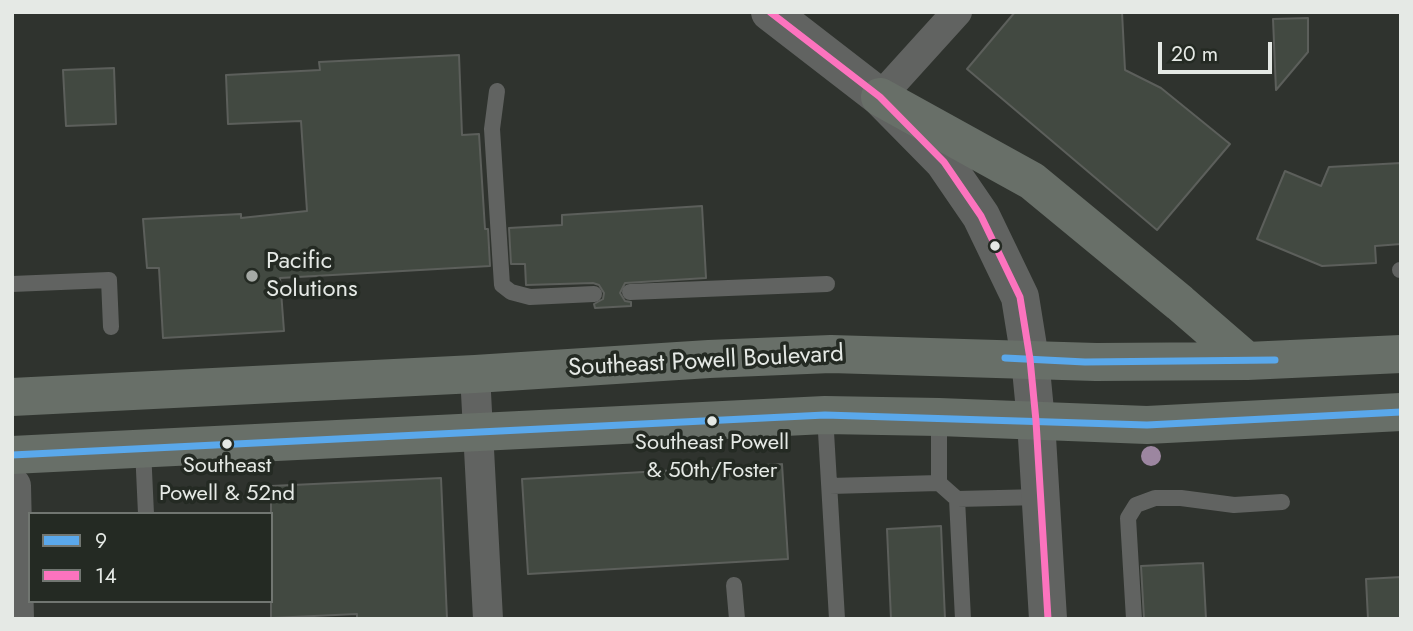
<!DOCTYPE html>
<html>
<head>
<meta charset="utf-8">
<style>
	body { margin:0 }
	#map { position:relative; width:1413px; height:631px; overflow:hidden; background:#2f332e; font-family:Jost,sans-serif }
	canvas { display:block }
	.frame { position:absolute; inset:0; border:14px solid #e5e9e5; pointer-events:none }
	.legend { position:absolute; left:28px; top:512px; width:245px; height:91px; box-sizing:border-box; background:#242a23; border:2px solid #717671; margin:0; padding:9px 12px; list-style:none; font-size:21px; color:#e5e9e5 }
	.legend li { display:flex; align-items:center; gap:14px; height:35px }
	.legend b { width:35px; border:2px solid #717671 }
	.scale { position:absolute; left:1158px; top:42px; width:114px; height:32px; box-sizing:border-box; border:4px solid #e5e9e5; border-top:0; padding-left:9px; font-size:21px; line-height:24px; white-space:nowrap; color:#e5e9e5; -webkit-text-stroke:5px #242a23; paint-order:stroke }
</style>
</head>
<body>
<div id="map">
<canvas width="1413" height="631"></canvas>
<div class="frame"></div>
<ul class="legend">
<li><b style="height:9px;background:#5aa8eb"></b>9</li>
<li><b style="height:9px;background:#fc73be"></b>14</li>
</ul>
<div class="scale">20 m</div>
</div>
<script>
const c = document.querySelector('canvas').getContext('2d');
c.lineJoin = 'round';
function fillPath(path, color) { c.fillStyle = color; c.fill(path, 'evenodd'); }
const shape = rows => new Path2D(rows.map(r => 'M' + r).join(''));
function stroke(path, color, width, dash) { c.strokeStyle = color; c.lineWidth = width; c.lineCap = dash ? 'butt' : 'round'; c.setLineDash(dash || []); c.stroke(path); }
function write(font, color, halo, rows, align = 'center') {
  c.font = font + ' Jost,sans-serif'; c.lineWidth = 7; c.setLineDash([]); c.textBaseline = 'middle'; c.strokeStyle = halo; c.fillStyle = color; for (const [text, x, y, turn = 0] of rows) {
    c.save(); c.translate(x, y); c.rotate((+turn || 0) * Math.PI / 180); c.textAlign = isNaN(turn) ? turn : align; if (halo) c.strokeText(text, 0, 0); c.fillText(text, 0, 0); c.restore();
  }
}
const building = shape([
	[1015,12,1122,12,1125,70,1161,88,1230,144,1157,230,967,69,1015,12],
	[1308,18,1308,52,1276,90,1273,19,1308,18],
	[459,55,462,135,479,134,485,229,488,229,490,266,280,278,284,331,163,338,159,268,147,268,143,219,241,214,241,218,307,211,301,121,228,124,226,75,320,70,319,62,459,55],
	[114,68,116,124,66,126,63,70,114,68],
	[1401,163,1401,244,1375,246,1376,263,1322,266,1257,239,1285,171,1321,186,1329,167,1401,163],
	[702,206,706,278,625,283,620,293,625,301,631,302,631,306,595,308,594,304,603,299,604,293,599,285,593,283,526,285,525,264,511,264,509,228,562,225,562,215,702,206],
	[782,464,788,559,528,574,522,479,782,464],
	[441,478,447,619,357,619,357,614,271,618,271,486,441,478],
	[941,526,945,619,891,619,887,529,941,526],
	[1203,563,1206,619,1144,619,1141,566,1203,563],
	[1401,577,1401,619,1368,619,1366,579,1401,577]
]);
fillPath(building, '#424941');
stroke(building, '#5c5f5b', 2);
stroke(shape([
	[497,91,492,129,502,285,511,292,530,297,594,294],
	[1400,270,1401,270],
	[12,284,109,280,111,327],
	[630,292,827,284],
	[825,415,837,619],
	[143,449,146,514],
	[939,483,939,417],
	[830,486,939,483,957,499,1041,497],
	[957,499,963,619],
	[734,585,737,619],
	[1134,619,1128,518,1136,505,1155,498,1181,498,1234,505,1282,502]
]), '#616361', 16);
stroke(shape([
	[880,97,957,12],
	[475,374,488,619]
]), '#616361', 30);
stroke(shape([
	[770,12,880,97,944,162,981,216,1020,297,1030,359,1036,421,1048,619],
	[12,486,15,619]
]), '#616361', 38);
stroke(shape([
	[880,97,1032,181,1180,303,1247,361],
	[12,397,475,374,709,359,831,354,1096,362,1247,361,1401,354],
	[12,455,825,415,939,417,1147,425,1401,412]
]), '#686f68', 38);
stroke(shape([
	[1005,358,1085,362,1275,360],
	[12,455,825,415,1147,425,1401,412]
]), '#5aa8eb', 7);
stroke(shape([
	[770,12,880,97,944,162,981,216,1020,297,1030,359,1036,421,1048,619]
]), '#fc73be', 7);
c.fillStyle = '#9c86a0';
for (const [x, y] of [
	[1151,456]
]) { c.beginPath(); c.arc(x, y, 10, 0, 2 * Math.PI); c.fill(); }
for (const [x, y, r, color] of [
	[995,246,6,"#e5e9e5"],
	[252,276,7,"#a5a9a5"],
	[712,421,6,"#e5e9e5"],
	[227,444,6,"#e5e9e5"]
]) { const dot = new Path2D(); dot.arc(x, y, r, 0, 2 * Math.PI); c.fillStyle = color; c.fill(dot); stroke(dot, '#242a23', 2.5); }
write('22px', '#e5e9e5', '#242a23', [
	["Southeast Powell",712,444],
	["& 50th/Foster",712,472],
	["Southeast",227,467],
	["Powell & 52nd",227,495]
]);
write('24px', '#e5e9e5', '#242a23', [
	["Pacific",266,262],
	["Solutions",266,290]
], 'left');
write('24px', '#e5e9e5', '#242a23', [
	["Southeast Powell Boulevard",706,362,-3]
]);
</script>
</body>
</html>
